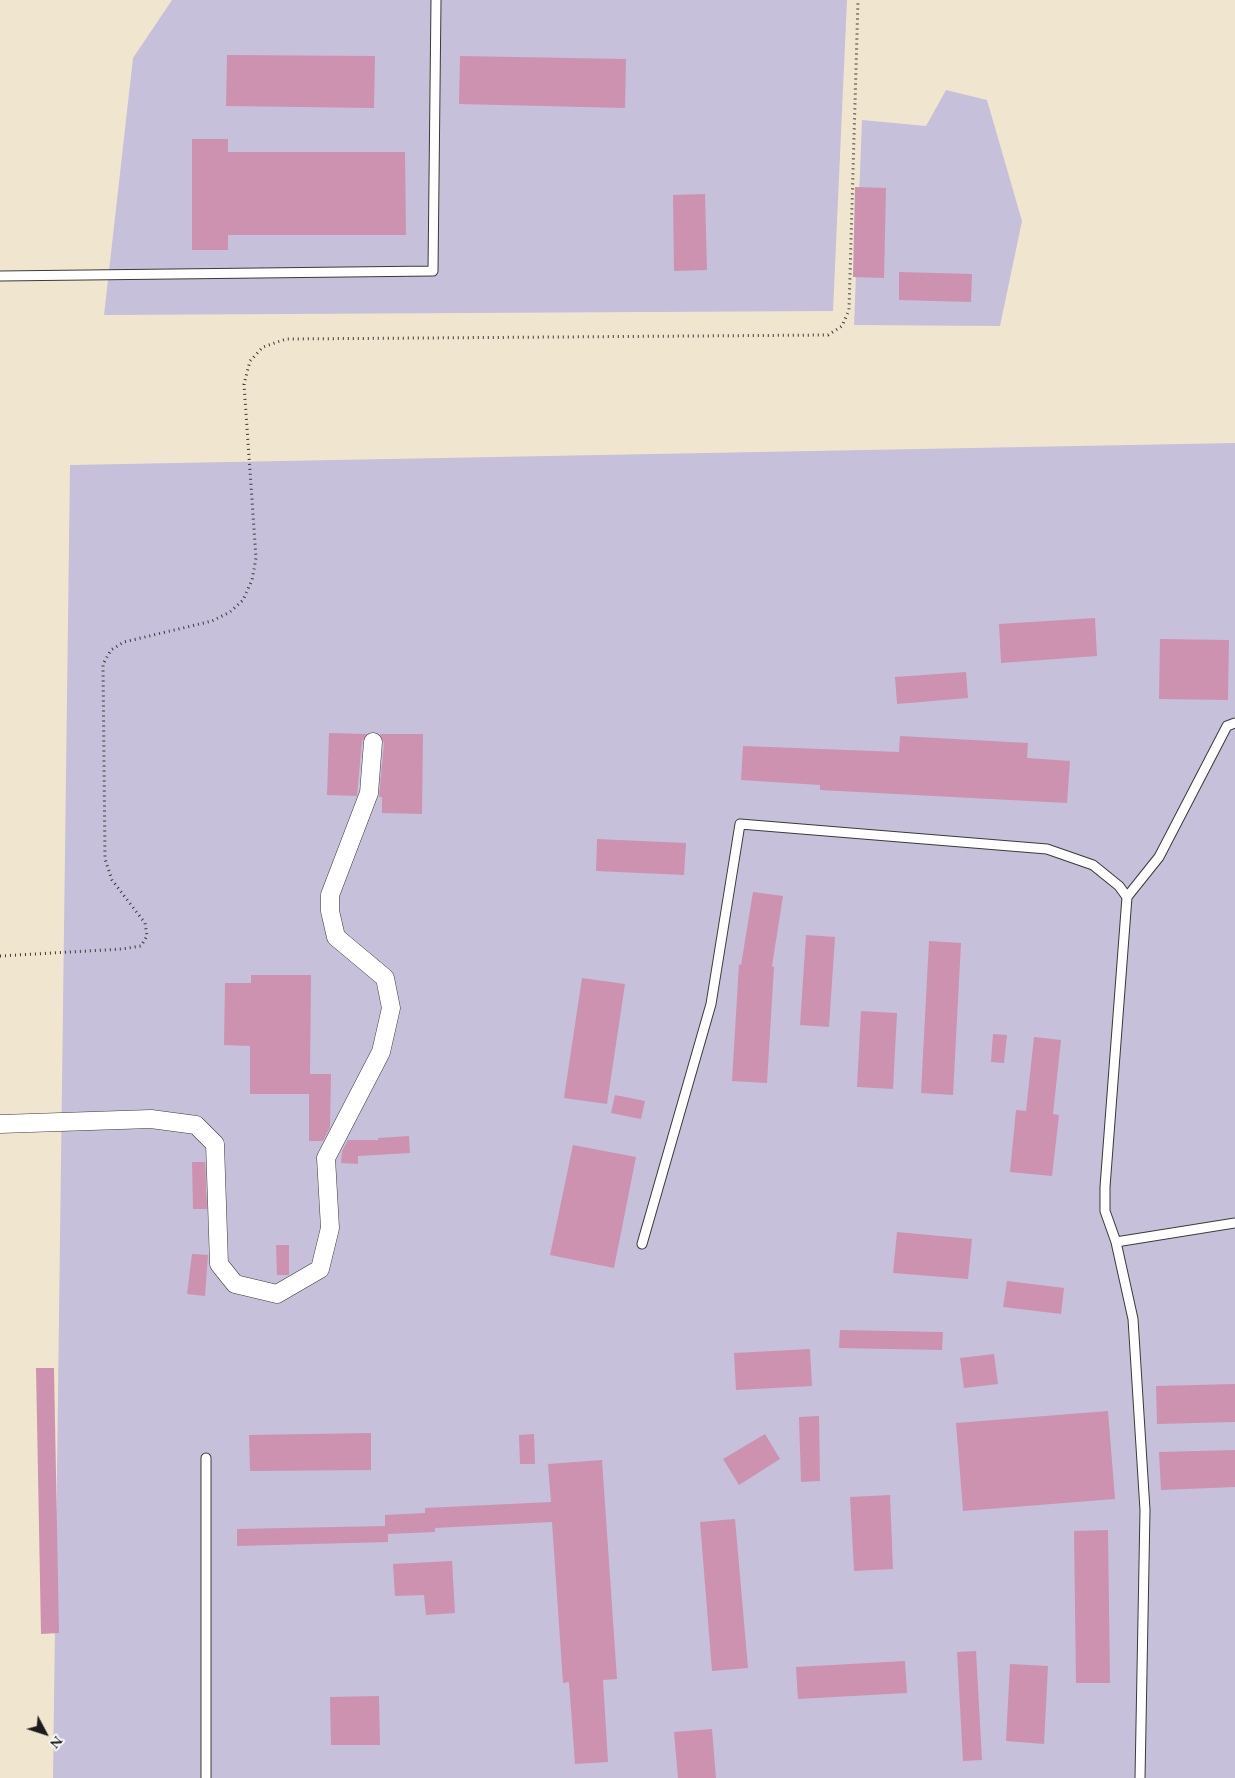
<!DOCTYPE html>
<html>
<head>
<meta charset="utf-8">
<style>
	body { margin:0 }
	#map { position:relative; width:1235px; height:1778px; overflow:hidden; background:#f0e6cf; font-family:"EB Garamond",serif }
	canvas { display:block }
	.north { position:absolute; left:20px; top:1708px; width:50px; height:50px; -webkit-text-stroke:4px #f6f6f2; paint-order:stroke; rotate:130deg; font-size:14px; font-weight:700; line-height:20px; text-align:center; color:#1c1c1c }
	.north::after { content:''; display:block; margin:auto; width:18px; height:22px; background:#1c1c1c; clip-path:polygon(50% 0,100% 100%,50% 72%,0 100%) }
</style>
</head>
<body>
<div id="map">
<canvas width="1235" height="1778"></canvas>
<div class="north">N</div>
</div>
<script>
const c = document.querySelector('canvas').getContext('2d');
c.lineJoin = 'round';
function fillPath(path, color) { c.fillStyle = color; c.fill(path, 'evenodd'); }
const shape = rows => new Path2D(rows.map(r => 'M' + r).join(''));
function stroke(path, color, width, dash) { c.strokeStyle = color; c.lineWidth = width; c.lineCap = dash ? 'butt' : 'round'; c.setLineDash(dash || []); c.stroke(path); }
fillPath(shape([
	[172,0,847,0,833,311,104,315,133,58],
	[946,90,987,100,1022,221,1000,326,854,325,862,120,926,126],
	[1235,443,1235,1778,53,1778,70,465]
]), '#c6c0da');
fillPath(shape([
	[227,55,375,56,374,108,226,106],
	[460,56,626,59,625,108,459,104],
	[192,139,228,139,228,152,405,152,406,235,228,235,228,250,192,250],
	[855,187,886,188,884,278,853,277],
	[705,194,707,270,674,271,673,195],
	[899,272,972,274,971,302,899,300],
	[1095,618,1097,656,1001,663,999,624],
	[1160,639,1229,640,1228,700,1159,699],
	[966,672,968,698,897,704,895,677],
	[329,733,367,734,362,741,357,796,327,795],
	[380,734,423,734,422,814,382,813,382,797,379,797,384,743],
	[900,736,1028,743,1027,758,1070,761,1067,803,820,790,820,785,741,780,743,746,899,752],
	[597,839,686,843,684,875,596,871],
	[753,892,783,896,772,966,774,967,767,1083,732,1081,739,964,741,965],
	[806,935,835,937,829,1027,800,1025],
	[929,941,961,943,953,1095,921,1093],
	[251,975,311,975,310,1074,331,1074,330,1127,323,1141,309,1141,309,1094,250,1094,250,1046,224,1045,225,983,251,983],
	[582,978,625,984,607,1104,564,1098],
	[861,1011,897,1013,893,1089,857,1087],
	[993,1034,1007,1035,1004,1063,991,1062],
	[1034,1037,1061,1040,1053,1114,1059,1115,1052,1176,1010,1172,1016,1110,1026,1111],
	[615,1095,645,1101,641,1119,611,1113],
	[409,1136,410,1153,358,1156,358,1164,341,1163,342,1151,348,1140,378,1140,378,1138],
	[573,1145,636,1157,614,1268,550,1255],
	[192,1162,205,1162,207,1209,193,1209],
	[897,1232,972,1239,968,1279,893,1273],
	[276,1245,289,1245,289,1275,277,1275],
	[192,1254,208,1255,205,1296,187,1294],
	[1007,1281,1064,1288,1061,1314,1003,1307],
	[840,1330,943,1332,942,1350,839,1348],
	[810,1349,812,1386,736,1390,734,1353],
	[994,1354,998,1384,964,1388,960,1358],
	[36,1368,54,1368,59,1633,41,1634],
	[1235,1384,1235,1422,1157,1424,1156,1386],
	[1108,1411,1115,1499,963,1511,956,1423],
	[819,1416,820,1481,801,1482,799,1417],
	[371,1433,371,1470,250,1471,249,1435],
	[534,1434,535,1464,520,1464,519,1435],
	[765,1434,780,1459,739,1485,723,1459],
	[1235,1450,1235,1487,1161,1490,1159,1452],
	[602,1460,617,1679,603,1680,608,1762,575,1764,569,1682,563,1683,552,1522,435,1528,435,1532,388,1534,388,1542,237,1546,237,1529,385,1526,385,1515,425,1513,425,1508,551,1502,548,1464],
	[890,1495,893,1569,854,1571,850,1497],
	[735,1519,748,1668,712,1671,700,1522],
	[1108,1530,1110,1683,1076,1683,1074,1531],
	[452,1561,455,1613,426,1615,424,1595,395,1596,393,1564],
	[976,1651,982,1760,963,1761,957,1652],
	[905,1661,907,1693,798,1699,796,1667],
	[1010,1664,1048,1666,1044,1744,1006,1741],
	[379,1696,380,1745,331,1745,330,1697],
	[712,1729,716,1778,678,1778,674,1732]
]), '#cd92b0');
const lane = shape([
	[0,276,433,271,436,0],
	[1127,897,1159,857,1227,726,1235,723],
	[1116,1242,1235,1223],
	[642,1244,711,1004,740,824,1047,849,1093,865,1119,886,1127,897,1105,1187,1105,1211,1116,1242,1133,1319,1145,1510,1140,1778],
	[206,1778,206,1458]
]);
const street = shape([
	[0,1124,151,1119,196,1125,215,1144,219,1264,235,1284,277,1294,320,1269,330,1228,326,1158,381,1052,391,1008,385,978,336,937,330,911,330,895,369,793,373,742]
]);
stroke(lane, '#3c3a37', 11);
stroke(street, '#3c3a37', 19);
stroke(shape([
	[0,956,122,949,141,946,147,936,145,923,112,880,105,859,103,664,111,650,124,642,212,621,230,612,243,600,252,580,256,558,244,384,250,361,263,347,286,339,828,335,842,326,849,310,858,0]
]), '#3c3a37', 3, [1, 4]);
stroke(lane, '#fff', 9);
stroke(street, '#fff', 18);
</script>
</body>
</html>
